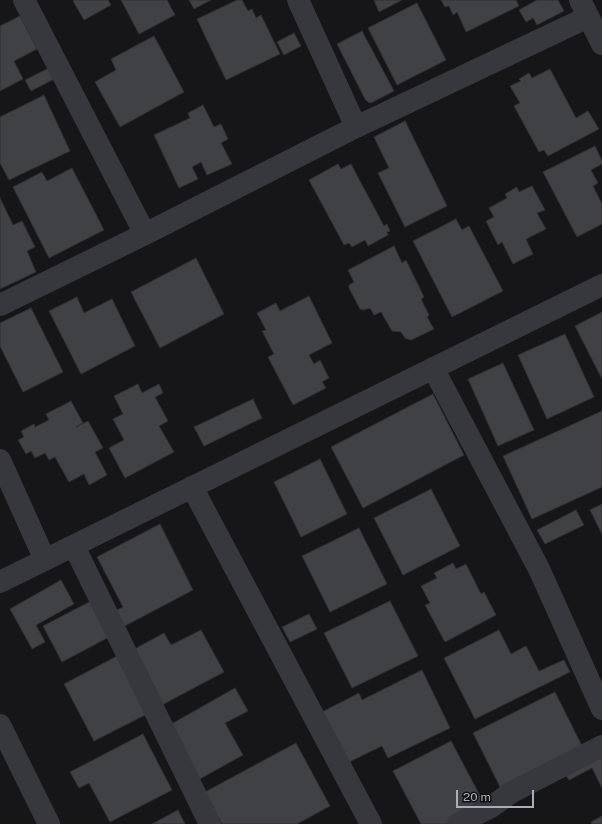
<!DOCTYPE html>
<html>
<head>
<meta charset="utf-8">
<style>
	body { margin:0 }
	#map { position:relative; width:602px; height:824px; overflow:hidden; background:#161618; font-family:"Public Sans",sans-serif }
	canvas { display:block }
	.scale { position:absolute; left:456px; top:790px; width:78px; height:18px; box-sizing:border-box; border:2px solid #a8adb8; border-top:0; padding-left:5px; font-size:12px; line-height:14px; white-space:nowrap; color:#a8adb8; -webkit-text-stroke:3px #111113; paint-order:stroke }
</style>
</head>
<body>
<div id="map">
<canvas width="602" height="824"></canvas>
<div class="scale">20 m</div>
</div>
<script>
const c = document.querySelector('canvas').getContext('2d');
c.lineJoin = 'round';
function fillPath(path, color) { c.fillStyle = color; c.fill(path, 'evenodd'); }
const shape = rows => new Path2D(rows.map(r => 'M' + r).join(''));
function stroke(path, color, width, dash) { c.strokeStyle = color; c.lineWidth = width; c.lineCap = dash ? 'butt' : 'round'; c.setLineDash(dash || []); c.stroke(path); }
const building = shape([
	[74,0,108,0,111,5,84,20,73,1,74,0],
	[121,0,167,0,175,15,139,34,121,0],
	[189,0,211,0,194,9,189,0],
	[237,0,242,0,248,11,252,9,256,18,261,15,280,54,226,80,197,19,237,0],
	[374,0,402,0,379,12,374,0],
	[441,0,516,0,519,6,466,32,457,12,453,15,449,6,445,7,441,0],
	[537,0,558,0,564,11,537,25,533,18,526,22,519,10,537,0],
	[417,3,446,60,397,85,368,28,417,3],
	[20,16,37,49,14,61,23,79,0,91,0,26,20,16],
	[362,31,394,91,373,102,369,103,365,99,337,44,362,31],
	[294,33,301,46,284,55,277,42,294,33],
	[154,36,184,92,120,127,95,82,116,70,111,59,154,36],
	[51,67,56,78,31,91,25,80,51,67],
	[550,69,576,118,588,111,599,129,548,156,544,150,539,152,514,106,520,103,510,86,521,81,519,79,529,73,532,78,550,69],
	[44,95,70,151,9,180,0,163,0,117,44,95],
	[203,105,214,127,221,124,228,139,221,143,232,164,207,175,201,162,192,167,198,179,179,188,154,135,190,118,188,113,203,105],
	[405,121,447,206,405,227,378,173,389,168,374,137,405,121],
	[595,146,602,161,602,164,591,170,598,183,593,186,602,204,602,224,577,237,543,172,595,146],
	[338,164,341,169,351,164,384,226,387,224,390,231,387,232,388,235,368,246,365,240,352,247,349,243,344,245,309,180,338,164],
	[72,168,104,230,49,258,13,187,42,172,47,181,72,168],
	[532,186,545,210,537,213,546,229,526,239,533,254,513,264,502,242,498,245,486,221,494,217,489,208,507,198,505,194,517,187,519,192,532,186],
	[0,198,13,225,22,221,35,247,27,251,36,272,0,289,0,198],
	[456,219,462,230,469,226,503,291,452,317,413,241,456,219],
	[394,246,402,263,406,260,424,297,421,299,429,315,427,317,434,329,411,340,405,338,401,332,392,331,381,312,374,315,370,308,364,310,360,309,349,288,349,285,354,282,348,270,394,246],
	[196,258,224,314,160,348,131,292,196,258],
	[309,296,332,343,309,355,314,364,320,360,329,378,322,382,326,388,293,405,268,357,274,354,262,331,266,330,257,313,276,303,280,311,309,296],
	[77,297,84,313,112,299,135,346,81,374,49,311,77,297],
	[31,308,63,372,23,392,0,346,0,323,31,308],
	[602,312,602,379,575,326,602,312],
	[565,334,594,397,547,419,518,355,565,334],
	[503,363,534,430,498,446,468,379,503,363],
	[138,384,142,393,159,384,163,393,155,397,168,421,159,426,174,452,125,478,109,448,124,440,113,419,123,414,114,396,138,384],
	[433,394,464,455,363,508,331,447,433,394],
	[253,399,262,418,204,446,194,427,253,399],
	[71,401,83,423,76,427,88,421,103,448,95,452,107,475,89,485,84,474,69,482,55,457,49,460,45,453,35,458,31,451,26,454,18,440,24,437,21,431,34,424,35,427,49,420,46,414,71,401],
	[602,411,602,487,532,519,503,456,602,411],
	[320,459,347,514,301,537,274,482,320,459],
	[431,489,460,546,403,575,374,518,431,489],
	[602,504,602,534,590,510,602,504],
	[576,510,584,525,545,544,537,530,576,510],
	[160,524,193,590,121,628,113,612,123,607,97,557,160,524],
	[359,528,387,584,330,612,302,556,359,528],
	[453,563,456,569,466,564,481,594,484,592,496,615,445,642,425,605,430,603,421,586,437,578,434,573,453,563],
	[61,580,74,604,36,625,45,642,32,649,10,609,61,580],
	[93,600,111,636,62,662,43,626,93,600],
	[390,601,418,656,352,688,324,633,390,601],
	[309,614,317,629,290,642,282,627,309,614],
	[201,630,224,672,160,706,131,651,164,633,171,645,201,630],
	[499,630,511,654,526,646,539,671,564,660,570,672,475,719,444,658,499,630],
	[119,655,149,713,94,741,64,684,119,655],
	[422,670,450,728,388,758,382,746,347,763,322,712,359,693,362,700,422,670],
	[235,688,248,711,225,723,243,755,198,780,168,726,235,688],
	[555,692,584,750,502,791,473,733,555,692],
	[143,734,172,790,110,822,89,783,79,788,70,772,143,734],
	[451,741,485,805,448,824,421,824,393,771,451,741],
	[296,743,330,806,297,824,222,824,205,792,296,743],
	[602,752,602,788,592,768,569,780,564,772,602,752],
	[178,810,185,824,152,824,178,810],
	[602,816,602,824,592,824,591,822,602,816]
]);
fillPath(building, '#404145');
stroke(building, '#303034', 1);
stroke(shape([
	[24,0,145,234],
	[298,0,356,127],
	[580,0,602,44],
	[0,305,145,234,356,127,588,17],
	[433,368,539,569,602,709],
	[0,460,45,560],
	[192,487,371,824],
	[74,546,210,824],
	[0,582,602,285],
	[0,725,49,824],
	[458,824,491,807,512,792,602,746]
]), '#37383d', 22);
</script>
</body>
</html>
